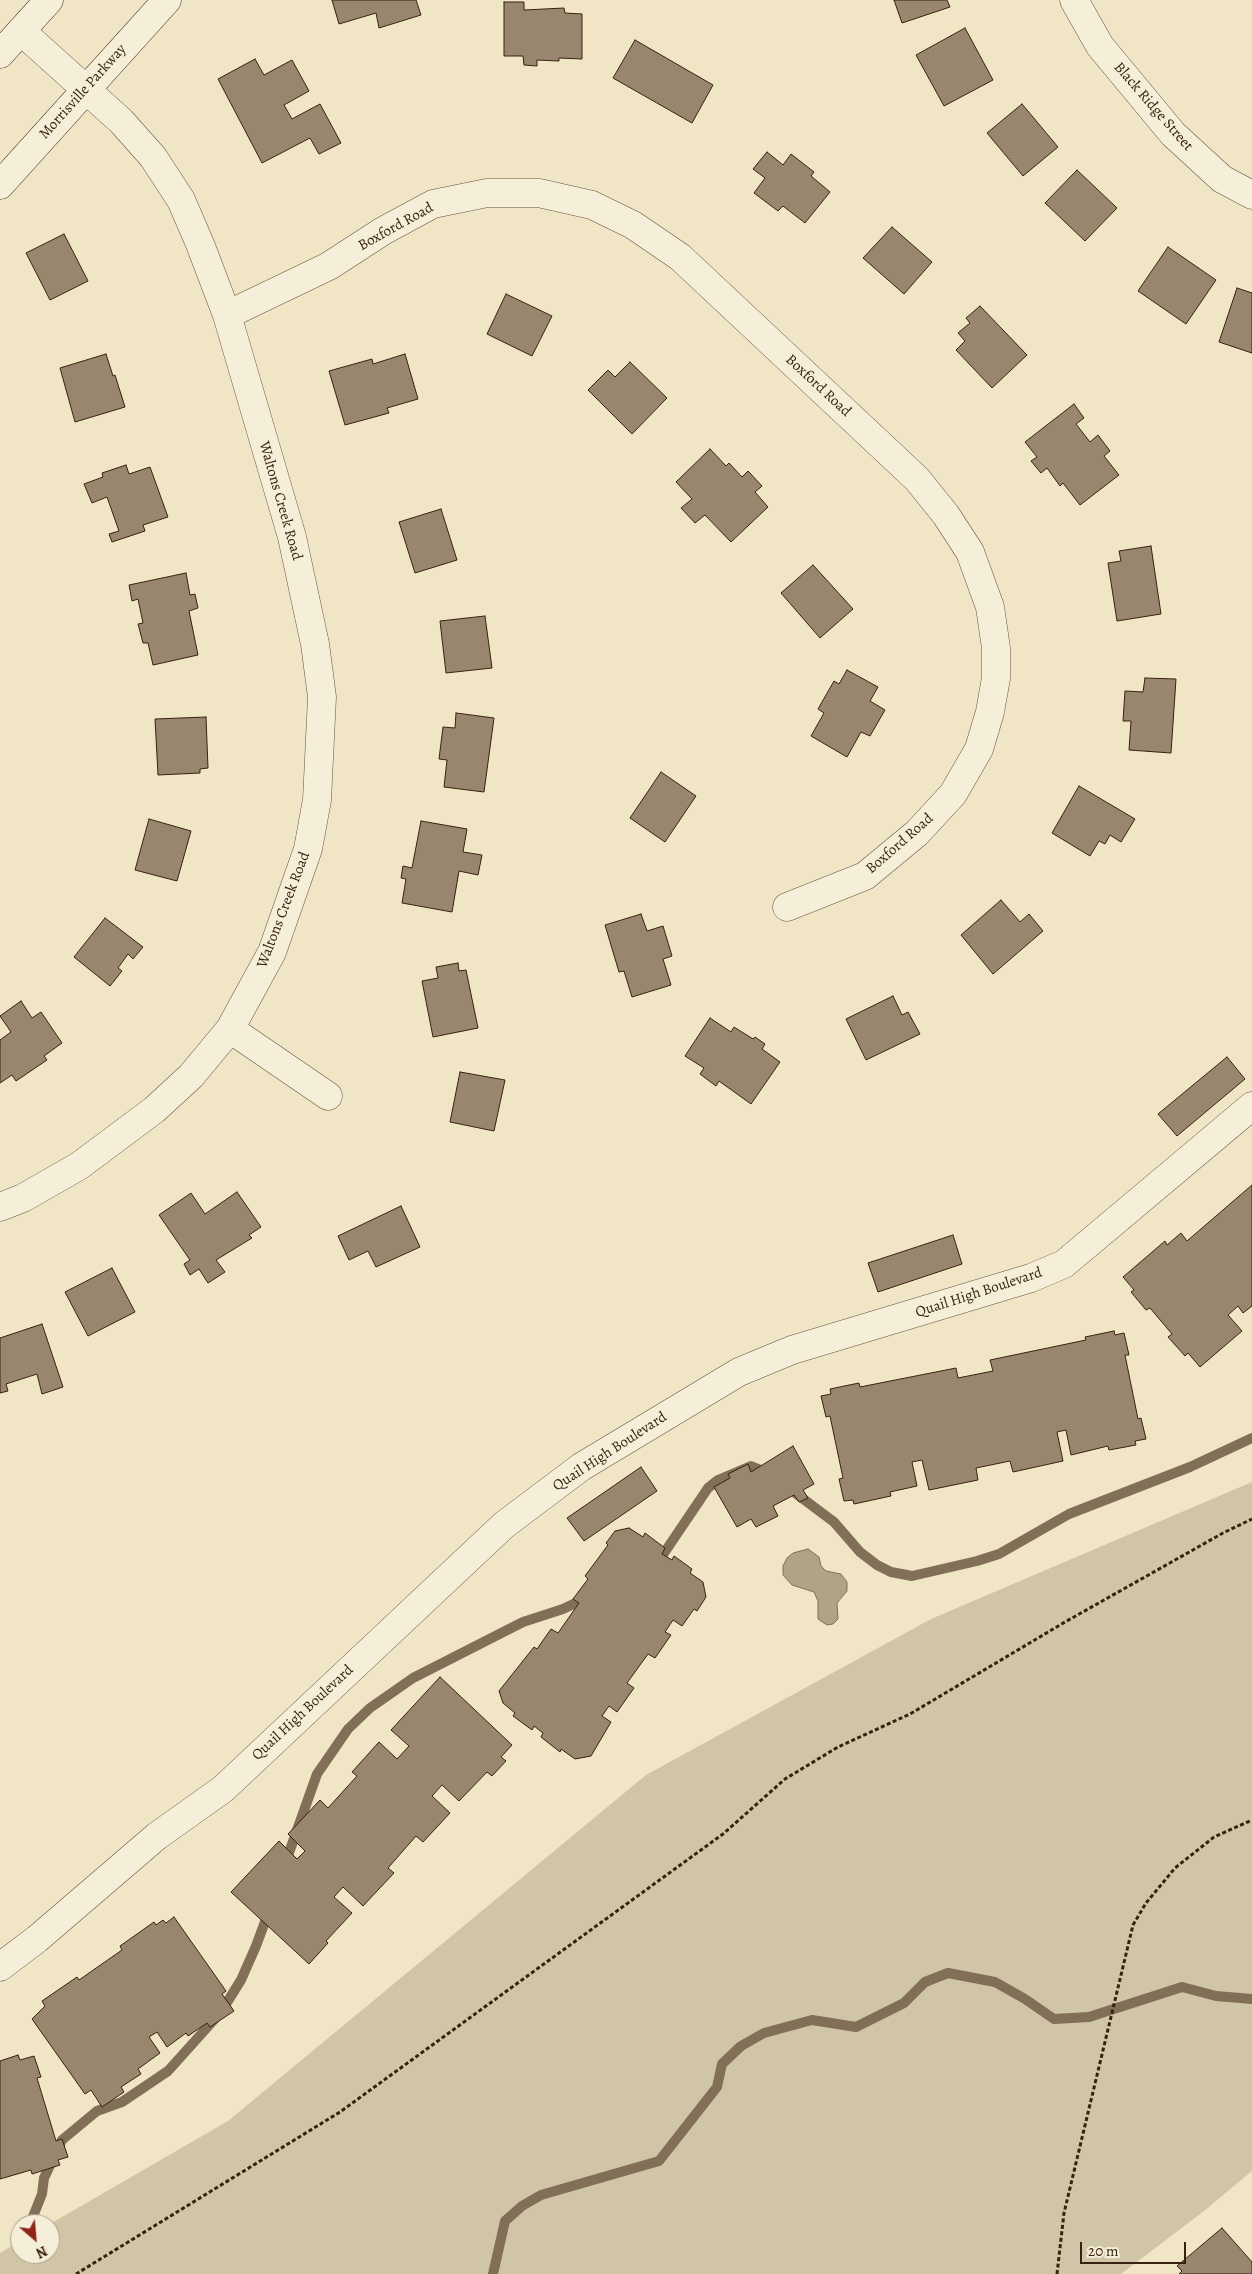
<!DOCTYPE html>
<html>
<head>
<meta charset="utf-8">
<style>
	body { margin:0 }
	#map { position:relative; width:1252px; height:2274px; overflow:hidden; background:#f0e6c6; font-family:Alegreya,serif }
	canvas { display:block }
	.north { position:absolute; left:10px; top:2214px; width:50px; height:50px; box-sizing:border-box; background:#f5efda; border:1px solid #a99d89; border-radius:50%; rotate:153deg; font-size:14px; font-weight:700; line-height:20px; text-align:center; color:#38210f }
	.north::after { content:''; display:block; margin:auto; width:18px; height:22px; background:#8f2418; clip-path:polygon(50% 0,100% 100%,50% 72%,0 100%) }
	.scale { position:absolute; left:1080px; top:2242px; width:106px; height:22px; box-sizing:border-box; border:2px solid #38210f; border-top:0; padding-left:6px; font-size:15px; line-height:18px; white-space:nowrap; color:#38210f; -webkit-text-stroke:4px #f5efda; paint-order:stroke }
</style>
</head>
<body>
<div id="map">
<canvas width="1252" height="2274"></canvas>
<div class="north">N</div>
<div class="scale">20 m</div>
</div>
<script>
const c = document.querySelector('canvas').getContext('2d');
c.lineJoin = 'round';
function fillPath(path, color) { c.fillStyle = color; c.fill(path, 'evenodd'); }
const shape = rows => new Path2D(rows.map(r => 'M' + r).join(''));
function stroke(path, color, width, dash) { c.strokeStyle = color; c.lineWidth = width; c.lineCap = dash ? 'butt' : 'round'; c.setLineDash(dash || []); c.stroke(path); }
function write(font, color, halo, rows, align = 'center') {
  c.font = font + ' Alegreya,serif'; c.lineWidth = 4; c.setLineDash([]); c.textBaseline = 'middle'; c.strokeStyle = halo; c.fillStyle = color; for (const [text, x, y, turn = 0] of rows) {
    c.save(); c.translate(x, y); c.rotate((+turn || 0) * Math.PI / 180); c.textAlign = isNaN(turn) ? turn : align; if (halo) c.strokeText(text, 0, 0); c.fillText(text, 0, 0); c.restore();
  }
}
fillPath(shape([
	[1252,1482,1252,2171,1204,2211,1121,2274,0,2274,0,2253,20,2241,20,2254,50,2254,50,2224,228,2121,646,1775,931,1619]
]), '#d1c5a7');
const water = shape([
	[808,1549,819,1557,821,1566,826,1571,841,1574,847,1582,847,1591,837,1603,838,1619,833,1624,827,1625,818,1619,818,1601,814,1592,792,1585,783,1575,783,1566,787,1558,793,1553,808,1549]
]);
fillPath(water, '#b1a388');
stroke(water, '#816f58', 1);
stroke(shape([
	[794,1492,834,1522,860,1552,877,1565,891,1572,912,1576,977,1561,999,1554,1069,1514,1190,1467,1252,1438],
	[656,1565,708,1488,718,1480,751,1466,768,1473],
	[285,1864,317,1774,348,1729,370,1708,413,1678,523,1622,563,1609,590,1596],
	[30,2224,42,2194,44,2178,62,2140,97,2111,122,2102,168,2071,221,2012,241,1980,256,1946,269,1911],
	[493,2274,505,2221,522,2206,541,2195,659,2161,717,2087,722,2064,741,2046,764,2033,812,2020,856,2027,904,2003,925,1982,948,1973,995,1982,1025,1999,1054,2019,1089,2017,1182,1987,1216,1996,1252,1999]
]), '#816f58', 10);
const building = shape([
	[332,0,416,0,421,15,379,28,376,13,339,24,332,0],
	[894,0,947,0,950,7,902,23,894,0],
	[504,2,524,2,524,10,564,8,565,13,582,14,582,59,559,58,559,61,537,60,537,66,524,65,523,56,504,56,504,2],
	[965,28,993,80,944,106,916,55,965,28],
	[635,40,713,85,692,123,613,78,635,40],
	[255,59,264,75,292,60,309,91,284,105,292,119,320,104,341,143,319,154,310,138,262,163,218,79,255,59],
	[1022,104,1058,147,1023,176,987,133,1022,104],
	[767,152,783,165,791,154,814,172,811,176,830,192,805,223,783,206,778,211,754,193,765,178,753,169,767,152],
	[1077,170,1117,208,1085,241,1045,203,1077,170],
	[892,227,932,262,904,294,863,258,892,227],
	[64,234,88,281,50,300,26,253,64,234],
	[1168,247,1216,280,1186,324,1138,291,1168,247],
	[1237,288,1252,293,1252,353,1219,342,1237,288],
	[506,294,552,316,532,356,487,334,506,294],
	[980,306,1027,355,992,388,956,350,965,341,958,333,970,323,966,318,980,306],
	[106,354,113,376,115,375,125,407,75,422,60,368,106,354],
	[405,354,418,399,387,408,389,413,345,425,329,371,372,359,373,364,405,354],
	[630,362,667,398,632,434,588,390,608,370,615,377,630,362],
	[1074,404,1084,418,1076,424,1090,442,1098,435,1110,451,1104,456,1119,475,1080,505,1063,483,1060,486,1047,468,1041,473,1031,461,1037,457,1025,442,1074,404],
	[710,449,726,466,729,463,742,477,748,471,762,486,755,492,768,507,731,542,705,515,695,523,681,508,692,499,676,482,710,449],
	[126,465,129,474,150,467,168,517,143,525,145,531,112,542,109,534,119,531,107,497,92,503,84,484,103,477,102,473,126,465],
	[441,509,457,560,415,573,399,522,441,509],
	[1151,546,1161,614,1117,621,1108,563,1121,561,1119,551,1151,546],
	[813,565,853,609,820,638,781,593,813,565],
	[186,573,190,595,195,594,198,608,189,611,198,655,153,665,148,643,143,643,138,624,143,623,138,599,132,601,129,585,186,573],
	[485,616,492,668,446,673,440,621,485,616],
	[847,670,878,687,870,701,885,710,870,736,861,732,847,757,811,736,824,713,818,709,834,681,839,684,847,670],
	[1145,678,1176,679,1171,753,1129,750,1131,721,1123,721,1125,691,1143,692,1145,678],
	[456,713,494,718,484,792,444,787,447,760,439,759,443,727,455,728,456,713],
	[206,717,208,768,200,769,200,773,158,775,155,719,206,717],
	[661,772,696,796,665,842,630,818,661,772],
	[1079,786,1135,819,1121,842,1110,835,1105,844,1099,841,1090,856,1052,833,1079,786],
	[149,819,191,831,177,881,135,870,149,819],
	[421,821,467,829,463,852,482,855,478,875,459,871,452,912,402,903,406,879,401,878,403,866,412,868,421,821],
	[1001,900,1020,922,1029,914,1043,931,993,974,961,935,1001,900],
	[641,914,647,931,663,926,672,956,663,959,671,985,632,997,624,971,619,972,605,925,641,914],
	[105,918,143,947,133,959,128,954,118,968,122,971,110,986,74,957,105,918],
	[458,963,459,971,466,970,478,1028,433,1037,422,981,438,978,436,967,458,963],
	[893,996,902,1015,908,1012,920,1034,866,1060,846,1019,893,996],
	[21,1001,32,1018,41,1012,62,1043,44,1056,47,1060,16,1081,12,1075,0,1083,0,1040,11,1032,0,1016,21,1001],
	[710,1018,731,1032,734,1027,753,1039,755,1037,765,1044,762,1049,780,1062,751,1104,719,1081,716,1086,700,1074,704,1068,685,1056,710,1018],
	[1227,1057,1245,1079,1177,1136,1158,1114,1227,1057],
	[460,1072,505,1080,494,1131,450,1122,460,1072],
	[1252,1185,1252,1306,1243,1313,1238,1306,1228,1315,1242,1331,1200,1367,1188,1353,1185,1356,1168,1337,1172,1334,1150,1308,1146,1310,1131,1292,1134,1290,1123,1277,1165,1241,1167,1245,1181,1233,1187,1241,1252,1185],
	[237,1192,261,1227,249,1235,252,1238,216,1260,225,1272,208,1283,199,1269,190,1275,184,1264,190,1260,159,1215,191,1193,205,1214,237,1192],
	[401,1206,420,1247,376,1267,368,1251,349,1260,338,1236,401,1206],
	[953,1235,962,1264,878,1292,868,1263,953,1235],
	[112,1268,135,1312,88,1336,65,1292,112,1268],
	[42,1324,63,1387,42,1394,37,1374,6,1384,8,1391,0,1393,0,1338,42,1324],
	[1114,1331,1115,1335,1124,1333,1129,1355,1125,1355,1138,1419,1141,1418,1146,1439,1135,1441,1136,1445,1109,1450,1108,1446,1071,1455,1066,1430,1057,1432,1063,1461,1013,1472,1010,1461,976,1468,978,1480,929,1490,922,1460,912,1462,917,1486,890,1492,891,1496,854,1504,853,1500,844,1501,839,1479,843,1478,830,1416,826,1417,821,1396,831,1394,830,1389,859,1383,860,1387,956,1368,958,1378,993,1371,990,1360,1086,1340,1085,1337,1114,1331],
	[793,1446,814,1484,803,1490,808,1498,799,1502,794,1495,773,1506,778,1516,756,1527,751,1519,737,1527,714,1487,730,1478,728,1474,748,1464,751,1472,793,1446],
	[641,1467,657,1491,584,1541,567,1518,641,1467],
	[629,1528,643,1537,645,1533,665,1548,662,1554,672,1560,674,1556,692,1569,690,1573,703,1582,706,1597,697,1611,694,1609,682,1626,673,1620,665,1632,671,1635,655,1658,648,1654,627,1683,634,1688,617,1712,609,1706,602,1716,611,1722,591,1756,575,1759,561,1749,560,1752,541,1737,543,1733,534,1726,532,1730,513,1716,515,1713,503,1703,499,1691,534,1647,537,1649,551,1629,558,1633,579,1603,573,1599,588,1579,585,1576,608,1545,606,1543,615,1531,629,1528],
	[440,1677,512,1745,501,1757,506,1761,492,1776,487,1772,459,1801,442,1785,432,1796,450,1813,423,1842,416,1836,388,1868,394,1873,363,1906,343,1887,334,1897,352,1913,326,1941,328,1943,309,1964,231,1892,279,1841,297,1859,305,1851,288,1834,320,1800,328,1808,357,1776,352,1772,379,1742,397,1759,409,1746,391,1730,440,1677],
	[174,1917,226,1991,222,1994,234,2011,210,2027,207,2023,188,2036,186,2033,167,2047,157,2032,149,2037,160,2053,138,2069,141,2074,121,2087,124,2092,102,2107,91,2090,85,2094,32,2019,45,2006,42,2001,77,1977,79,1980,122,1950,120,1946,154,1922,156,1925,163,1920,166,1923,174,1917],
	[18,2055,20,2060,34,2056,41,2077,37,2078,56,2141,62,2139,68,2157,58,2160,60,2165,32,2174,31,2170,0,2179,0,2061,18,2055],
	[1222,2228,1252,2262,1252,2274,1179,2274,1182,2271,1177,2266,1222,2228]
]);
fillPath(building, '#98876e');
stroke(building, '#38210f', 1);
const minor = shape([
	[1074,0,1100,46,1173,134,1222,179,1252,195],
	[227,315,329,266,383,231,433,204,487,193,539,193,592,205,633,225,680,257,917,479,946,515,970,552,990,607,996,648,996,678,990,712,979,749,953,794,917,833,865,876,787,907],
	[230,1029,328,1096],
	[0,1207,23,1198,79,1166,154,1110,191,1076,230,1029,272,952,308,849,317,800,322,697,315,644,292,537,227,315,200,244,181,200,153,157,121,121,21,31],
	[0,1967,37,1939,157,1836,223,1789,504,1525,581,1467,739,1372,792,1350,1031,1278,1064,1264,1252,1106]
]);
const secondary = shape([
	[0,54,49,0],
	[0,185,167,0]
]);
stroke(minor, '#66523d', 29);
stroke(secondary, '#38210f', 29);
stroke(shape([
	[76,2274,340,2112,723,1834,785,1779,838,1747,910,1714,1065,1622,1223,1533,1252,1519],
	[1057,2274,1064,2213,1133,1925,1146,1903,1175,1868,1214,1837,1252,1820]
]), '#38210f', 3, [4, 2.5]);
stroke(minor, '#f5efda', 28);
stroke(secondary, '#f5efda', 28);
write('15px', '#38210f', '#f5efda', [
	["Morrisville Parkway",83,92,-48],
	["Black Ridge Street",1153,107,49],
	["Boxford Road",396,227,-29],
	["Boxford Road",818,386,43],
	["Waltons Creek Road",280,501,74],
	["Boxford Road",900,844,-41],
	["Waltons Creek Road",284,910,-69],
	["Quail High Boulevard",979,1293,-18],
	["Quail High Boulevard",610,1452,-33],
	["Quail High Boulevard",303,1713,-43]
]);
</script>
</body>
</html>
